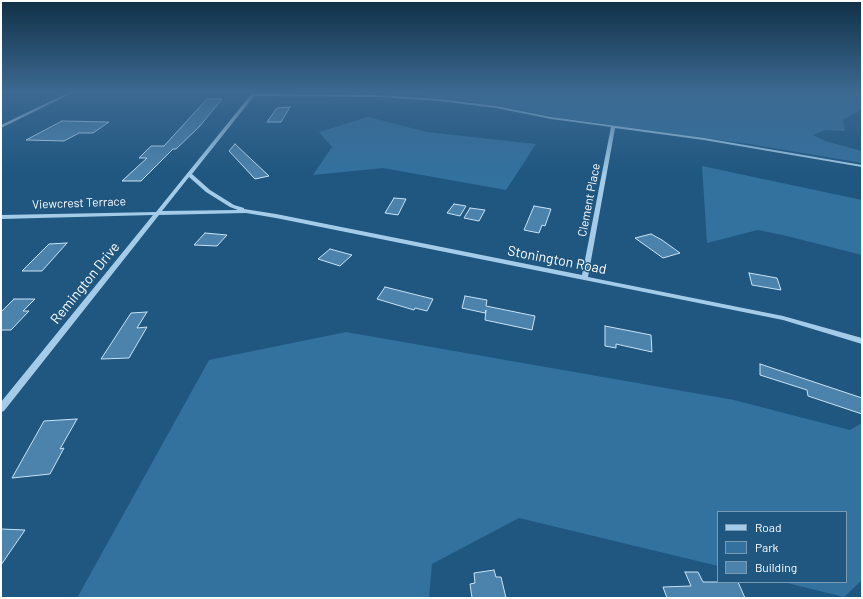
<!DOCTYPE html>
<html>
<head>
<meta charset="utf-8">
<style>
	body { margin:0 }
	#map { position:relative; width:863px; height:599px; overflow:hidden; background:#1f5780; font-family:Barlow,sans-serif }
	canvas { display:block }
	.frame { position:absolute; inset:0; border:2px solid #fff; pointer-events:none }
	.legend { position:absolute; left:717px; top:511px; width:130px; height:72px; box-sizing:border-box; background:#1f5780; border:1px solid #799ab3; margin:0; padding:5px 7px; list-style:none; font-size:12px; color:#fff }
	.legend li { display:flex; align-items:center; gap:8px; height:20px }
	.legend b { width:20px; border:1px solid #799ab3 }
</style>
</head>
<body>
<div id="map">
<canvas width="863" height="599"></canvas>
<div class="frame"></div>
<ul class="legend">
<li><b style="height:5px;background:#a4cce8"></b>Road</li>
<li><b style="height:11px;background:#33719e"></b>Park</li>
<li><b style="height:11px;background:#4c83ac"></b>Building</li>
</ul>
</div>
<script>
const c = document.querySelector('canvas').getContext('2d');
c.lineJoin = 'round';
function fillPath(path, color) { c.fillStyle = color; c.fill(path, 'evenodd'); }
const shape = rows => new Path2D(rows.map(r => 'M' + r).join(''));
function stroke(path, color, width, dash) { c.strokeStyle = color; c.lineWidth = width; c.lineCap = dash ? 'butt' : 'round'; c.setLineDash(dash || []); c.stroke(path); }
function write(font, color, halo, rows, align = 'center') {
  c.font = font + ' Barlow,sans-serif'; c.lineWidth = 3; c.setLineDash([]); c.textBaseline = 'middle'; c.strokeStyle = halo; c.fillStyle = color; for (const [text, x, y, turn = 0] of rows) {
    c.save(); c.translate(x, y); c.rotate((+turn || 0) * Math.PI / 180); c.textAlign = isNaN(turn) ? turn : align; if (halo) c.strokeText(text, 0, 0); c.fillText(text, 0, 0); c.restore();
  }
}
fillPath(shape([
	[342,92,862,92,862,109,854,113,843,120,845,131,825,130,813,135,825,141,862,151,862,163,749,144,555,117,510,108,473,102,403,94],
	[368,117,427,132,536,144,506,190,383,168,313,175,332,147,319,132],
	[702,166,862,200,862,255,787,236,758,230,707,243],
	[346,332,734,400,850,430,862,423,862,580,844,597,783,582,846,582,846,512,718,512,718,566,519,518,432,564,429,598,77,598,209,360]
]), '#33719e');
const building = shape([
	[207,99,222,99,199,127,176,149,173,149,141,181,122,181,147,158,139,158,151,146,164,146,207,99],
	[290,107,281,122,267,122,277,108,290,107],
	[62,121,109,122,93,133,79,133,64,141,26,140,62,121],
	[235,144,269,176,255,179,229,151,235,144],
	[394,198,406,199,398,215,385,213,394,198],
	[454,204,466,206,460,216,447,213,454,204],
	[534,206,551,209,545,226,542,225,539,233,524,230,534,206],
	[470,208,485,210,479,221,464,218,470,208],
	[205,233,227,235,217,246,194,245,205,233],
	[651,234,662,240,680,253,663,258,635,238,651,234],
	[67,243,42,271,22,271,49,244,67,243],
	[330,249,352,255,340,266,318,259,330,249],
	[749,273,777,278,781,290,752,285,749,273],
	[385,287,433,299,427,311,415,308,414,310,377,299,385,287],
	[465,296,487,300,486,306,535,316,532,330,485,320,486,310,485,313,462,308,465,296],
	[14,299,35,299,23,311,29,311,11,330,1,330,1,312,14,299],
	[147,312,137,328,147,327,129,358,101,359,131,313,147,312],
	[605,326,651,335,652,352,616,344,616,348,605,346,605,326],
	[760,364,862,398,862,414,808,396,807,390,760,375,760,364],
	[77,419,60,449,64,448,50,474,12,478,44,421,77,419],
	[1,529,25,530,1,565,1,529],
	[494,570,496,577,501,577,506,598,472,598,470,584,475,583,474,573,494,570],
	[685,572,698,572,703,582,738,582,745,598,667,598,663,587,691,586,685,572]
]);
fillPath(building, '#4c83ac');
stroke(building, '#c8e3f6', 1);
fillPath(shape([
	[70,92,74,92,1,128,1,125,70,92],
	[253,92,256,92,255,94,378,95,439,99,496,106,551,117,704,138,862,165,862,167,704,140,615,128,588,277,783,316,862,338,862,344,783,320,276,218,246,213,159,215,4,411,1,412,1,402,153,215,1,219,1,215,156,212,253,92],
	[254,96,378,97,439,101,496,108,551,119,611,127,582,275,276,214,244,209,244,208,234,205,210,190,192,174,254,96],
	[189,177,206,192,230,207,238,210,162,211,189,177]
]), '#a4cce8');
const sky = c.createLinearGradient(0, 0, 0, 176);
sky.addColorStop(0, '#113046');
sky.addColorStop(0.52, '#3c6991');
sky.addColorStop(1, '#3c699100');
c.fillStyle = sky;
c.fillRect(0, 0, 863, 176);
write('12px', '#fff', '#1f5780', [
	["Clement Place",589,200,-79],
	["Viewcrest Terrace",79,203,-2]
]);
write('14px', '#fff', '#1f5780', [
	["Stonington Road",557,260,11],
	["Remington Drive",85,283,-51]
]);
</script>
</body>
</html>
